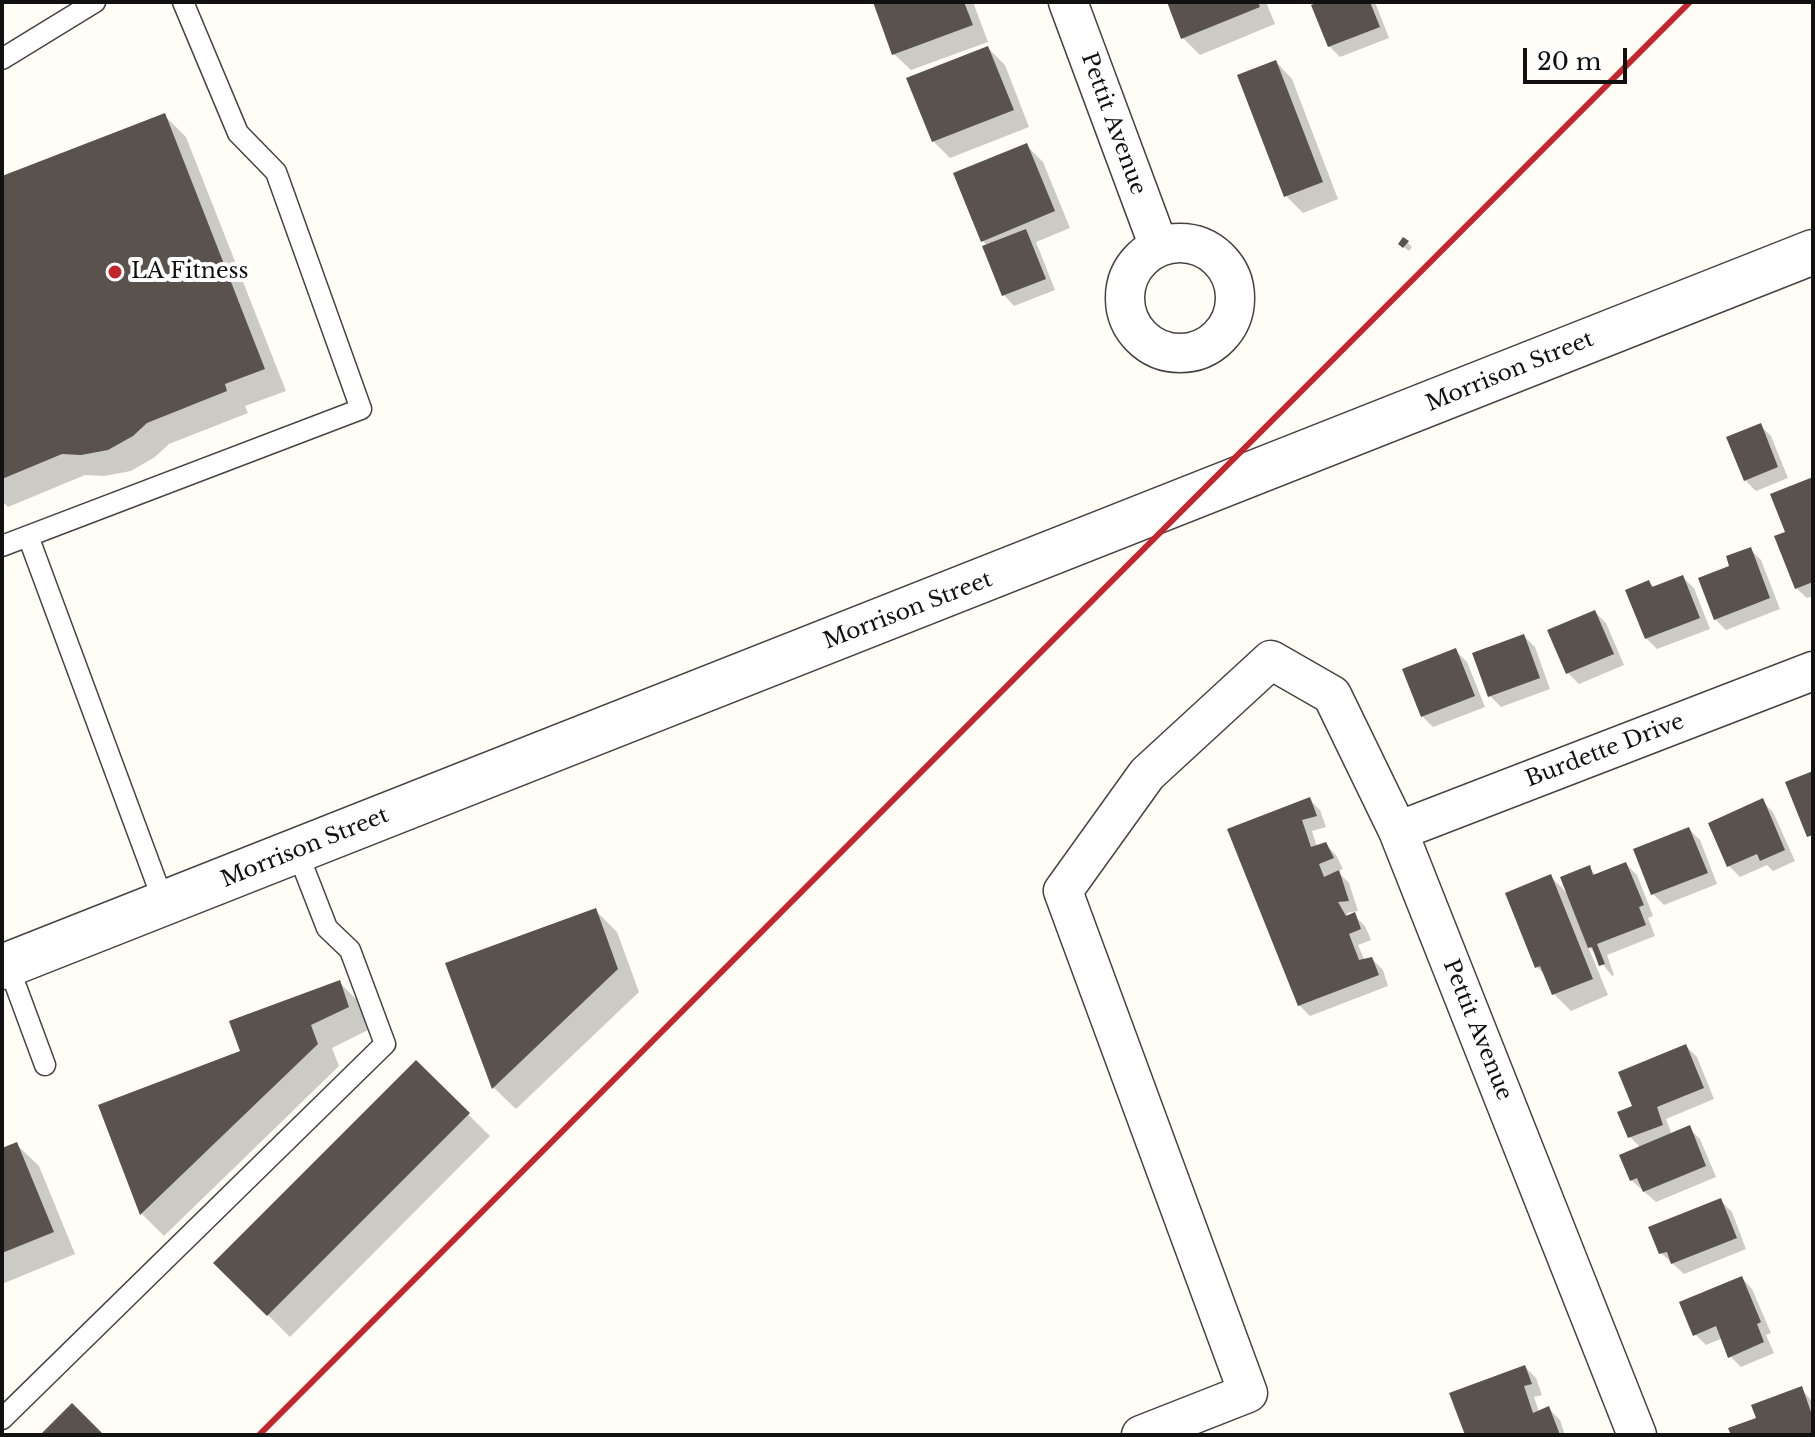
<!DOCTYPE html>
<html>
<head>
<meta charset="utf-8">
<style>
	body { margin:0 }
	#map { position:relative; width:1815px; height:1437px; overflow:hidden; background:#fffdf5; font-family:"Libre Baskerville",serif }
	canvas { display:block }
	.frame { position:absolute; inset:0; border:4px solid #111; pointer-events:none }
	.scale { position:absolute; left:1523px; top:48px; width:104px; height:36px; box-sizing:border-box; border:4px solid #111; border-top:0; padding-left:10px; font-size:24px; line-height:28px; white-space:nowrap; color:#111; -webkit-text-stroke:6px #fff; paint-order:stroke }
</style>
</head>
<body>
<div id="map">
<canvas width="1815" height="1437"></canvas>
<div class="frame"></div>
<div class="scale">20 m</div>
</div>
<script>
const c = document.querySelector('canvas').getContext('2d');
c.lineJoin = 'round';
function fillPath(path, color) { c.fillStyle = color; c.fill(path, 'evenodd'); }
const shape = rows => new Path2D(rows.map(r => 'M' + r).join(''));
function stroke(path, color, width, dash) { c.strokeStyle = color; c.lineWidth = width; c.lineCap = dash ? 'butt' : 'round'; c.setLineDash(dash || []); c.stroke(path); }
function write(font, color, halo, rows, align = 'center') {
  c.font = font + ' "Libre Baskerville",serif'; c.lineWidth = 8; c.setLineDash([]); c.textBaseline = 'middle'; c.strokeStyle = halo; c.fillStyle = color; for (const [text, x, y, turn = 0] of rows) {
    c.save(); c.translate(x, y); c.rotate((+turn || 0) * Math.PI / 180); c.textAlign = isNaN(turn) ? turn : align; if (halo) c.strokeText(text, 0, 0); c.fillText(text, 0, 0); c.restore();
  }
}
fillPath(shape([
	[875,2,973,2,988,42,911,70,894,54],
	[1169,2,1266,2,1275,24,1200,55,1183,38],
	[1324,2,1375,2,1389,38,1340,57,1329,46],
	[988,48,1005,65,1029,127,950,158,933,141],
	[1276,62,1292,79,1338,199,1303,213,1286,196],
	[164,115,186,137,286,391,245,406,248,413,169,444,155,457,131,471,104,476,85,475,8,507,2,501,2,178],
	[1026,145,1043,162,1070,228,1036,242,1055,290,1014,306,1004,295,988,246,982,240],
	[1407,242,1412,247,1409,251,1400,244],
	[1760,425,1771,436,1788,478,1756,491,1745,480],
	[1813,480,1813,596,1807,598,1796,588,1787,533],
	[1750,549,1761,560,1780,609,1726,630,1715,619,1732,567],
	[1682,577,1694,588,1710,629,1657,649,1646,638,1649,582,1655,588],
	[1595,612,1606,623,1624,665,1579,684,1568,673],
	[1524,636,1535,647,1550,689,1501,707,1490,696],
	[1456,651,1467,662,1485,707,1433,727,1422,716],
	[1309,799,1320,810,1326,827,1312,831,1317,847,1325,844,1336,855,1343,869,1337,871,1349,883,1358,911,1347,913,1349,917,1354,915,1365,926,1371,940,1358,945,1365,961,1372,959,1383,970,1388,986,1310,1016,1299,1005,1230,830],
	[1762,801,1773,812,1795,861,1773,871,1767,865,1740,877,1729,866],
	[1689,829,1700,840,1717,884,1664,905,1653,894],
	[1626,864,1637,875,1653,916,1648,918,1655,936,1607,955,1614,975,1612,976,1587,944,1608,995,1571,1011,1554,994,1547,977,1537,967,1550,876,1570,896,1589,868,1597,876],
	[595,910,617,932,639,992,516,1109,494,1088,447,964],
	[339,982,361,1004,370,1029,332,1048,339,1066,164,1236,142,1214,101,1106,242,1052],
	[1686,1046,1697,1057,1714,1099,1666,1119,1672,1135,1689,1128,1700,1139,1716,1177,1656,1202,1631,1180,1641,1148,1630,1137,1620,1113,1634,1107],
	[416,1063,490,1136,290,1337,216,1263],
	[16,1144,39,1166,75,1254,2,1284,2,1150],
	[1721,1201,1732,1212,1746,1249,1684,1274,1661,1253],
	[1742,1278,1752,1289,1771,1333,1766,1335,1774,1353,1741,1367,1730,1356,1723,1338,1706,1345,1695,1334],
	[1525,1367,1536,1378,1542,1395,1534,1397,1539,1412,1549,1409,1560,1420,1565,1435,1467,1435],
	[1801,1389,1813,1402,1813,1435,1733,1435]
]), '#0003');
fillPath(shape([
	[873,2,964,2,973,25,892,55],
	[1167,2,1258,2,1260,7,1181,39],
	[1319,2,1370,2,1380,27,1328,47,1311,5],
	[988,46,1014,110,932,142,906,78],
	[1276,60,1323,182,1284,197,1237,75],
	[165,113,265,369,225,384,227,391,147,423,133,436,108,450,81,455,62,454,2,479,2,176],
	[1027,143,1055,211,981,242,953,173],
	[1026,229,1046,279,1002,296,982,246],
	[1403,237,1409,241,1403,248,1398,244],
	[1761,423,1778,467,1744,481,1726,437],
	[1813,477,1813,582,1795,589,1774,536,1785,532,1770,494],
	[1751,547,1770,598,1714,620,1698,578,1729,566,1726,556],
	[1683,575,1700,618,1645,639,1625,590,1649,580,1652,587],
	[1595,610,1614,654,1566,674,1547,630],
	[1524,634,1540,678,1488,697,1472,653],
	[1456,648,1475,696,1421,717,1402,669],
	[1813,771,1813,835,1807,837,1785,782],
	[1310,797,1317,816,1302,820,1311,847,1326,842,1334,858,1319,864,1324,877,1339,870,1349,901,1338,902,1346,916,1355,912,1361,929,1349,934,1359,960,1372,957,1379,975,1298,1006,1227,829],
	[1763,798,1785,850,1760,861,1757,854,1727,867,1708,823],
	[1689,827,1708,873,1651,895,1633,849],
	[1626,862,1644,905,1639,907,1646,925,1597,944,1605,964,1599,966,1592,947,1588,948,1560,877,1590,865,1593,875],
	[1551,874,1593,979,1552,995,1540,966,1535,968,1505,893],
	[596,908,618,969,492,1089,445,963],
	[340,980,349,1007,311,1025,318,1044,140,1215,98,1105,240,1051,229,1021],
	[1686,1044,1704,1088,1657,1107,1663,1125,1628,1138,1617,1112,1632,1106,1618,1072],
	[416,1060,470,1113,267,1316,213,1263],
	[1690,1125,1706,1166,1643,1192,1637,1178,1630,1181,1619,1155],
	[17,1142,54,1232,2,1253,2,1148],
	[1721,1198,1737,1238,1671,1264,1667,1252,1659,1254,1648,1227],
	[1742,1276,1761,1322,1757,1324,1764,1342,1728,1358,1716,1326,1693,1336,1679,1302],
	[1525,1365,1532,1384,1524,1386,1533,1413,1549,1406,1560,1435,1465,1435,1449,1393],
	[1802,1386,1813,1418,1813,1435,1731,1435,1728,1428,1756,1418,1751,1405],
	[72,1403,104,1435,40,1435]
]), '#5a524d');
const service = shape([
	[2,59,95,2],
	[28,536,164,903],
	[2,546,361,409,276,172,238,133,183,2],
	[8,965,45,1065],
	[2,1419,385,1044,350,950,327,928,297,851]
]);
const minor = shape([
	[1068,2,1159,247],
	'1125 298a55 55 0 1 1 110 0a55 55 0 1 1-110 0Z',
	[1398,831,1813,671],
	[1141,1435,1248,1393,1063,891,1147,774,1271,660,1332,695,1398,831,1637,1435]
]);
const tertiary = shape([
	[2,967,1813,252]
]);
stroke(service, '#444', 23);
stroke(minor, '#444', 41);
stroke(tertiary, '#444', 47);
stroke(service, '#fff', 20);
stroke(minor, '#fff', 38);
stroke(tertiary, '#fff', 44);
stroke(shape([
	[259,1435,1690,2]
]), '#c4262e', 6);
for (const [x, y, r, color] of [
	[115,272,8,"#c4262e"]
]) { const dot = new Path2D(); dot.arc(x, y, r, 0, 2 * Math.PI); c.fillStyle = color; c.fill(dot); stroke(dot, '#fff', 3); }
write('22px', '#111', '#fff', [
	["Pettit Avenue",1113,124,70],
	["Morrison Street",1510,372,-22],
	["Morrison Street",908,611,-21],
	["Burdette Drive",1605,751,-21],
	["Morrison Street",305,848,-22],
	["Pettit Avenue",1477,1030,68]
]);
write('22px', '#111', '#fff', [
	["LA Fitness",131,272]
], 'left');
</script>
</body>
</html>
